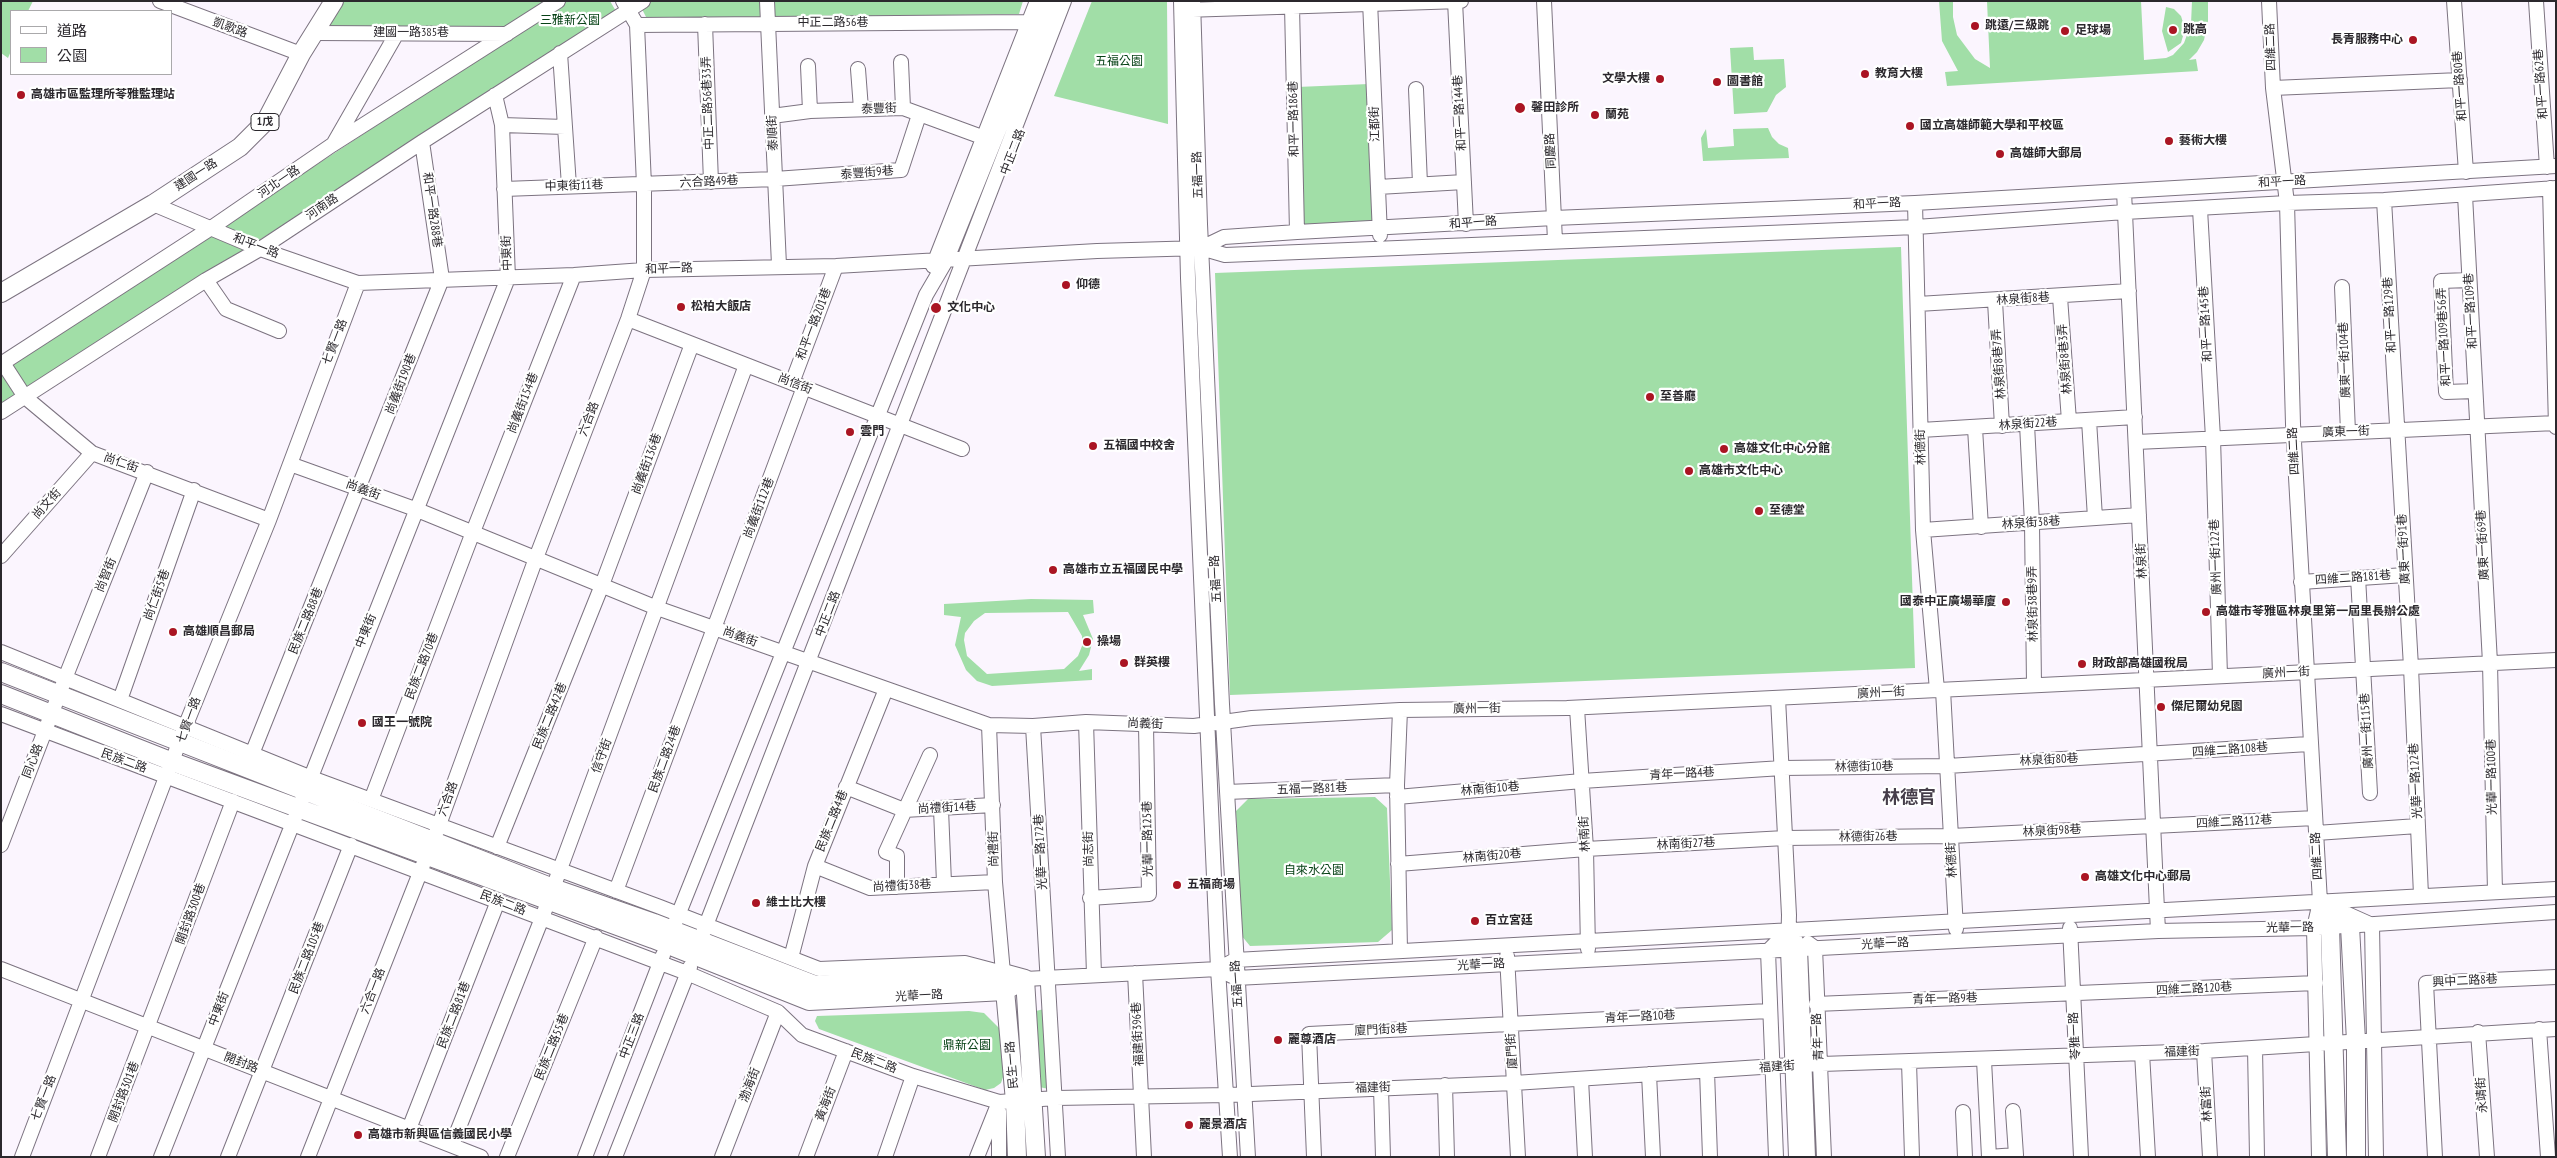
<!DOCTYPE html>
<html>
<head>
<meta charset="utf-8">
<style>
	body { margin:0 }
	#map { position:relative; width:2557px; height:1158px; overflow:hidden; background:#fbf5fe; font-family:"PT Sans Narrow","Noto Sans TC",sans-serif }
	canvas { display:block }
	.frame { position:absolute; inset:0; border:2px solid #2b282d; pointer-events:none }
	.legend { position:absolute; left:10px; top:10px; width:162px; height:65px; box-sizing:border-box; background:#fff; border:1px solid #aaa9ab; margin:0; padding:6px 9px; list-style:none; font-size:15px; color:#2b282d }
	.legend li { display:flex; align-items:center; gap:10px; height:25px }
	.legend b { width:25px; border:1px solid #aaa9ab }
</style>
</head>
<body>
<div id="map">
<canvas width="2557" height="1158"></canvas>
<div class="frame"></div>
<ul class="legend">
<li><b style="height:6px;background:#fff"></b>道路</li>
<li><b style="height:14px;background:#a1dea7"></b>公園</li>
</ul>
</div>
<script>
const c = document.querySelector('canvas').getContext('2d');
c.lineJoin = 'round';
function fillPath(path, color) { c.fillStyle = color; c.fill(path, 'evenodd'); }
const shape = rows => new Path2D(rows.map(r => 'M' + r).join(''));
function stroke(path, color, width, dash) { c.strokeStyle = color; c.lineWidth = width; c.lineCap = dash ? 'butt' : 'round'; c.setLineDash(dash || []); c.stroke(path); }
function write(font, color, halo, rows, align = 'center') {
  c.font = font + ' "PT Sans Narrow","Noto Sans TC",sans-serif'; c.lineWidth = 4.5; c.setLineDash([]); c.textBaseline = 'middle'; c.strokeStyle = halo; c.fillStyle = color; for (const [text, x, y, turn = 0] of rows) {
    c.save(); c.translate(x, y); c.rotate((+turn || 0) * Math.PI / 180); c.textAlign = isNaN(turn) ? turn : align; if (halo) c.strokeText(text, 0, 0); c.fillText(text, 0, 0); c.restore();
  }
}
fillPath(shape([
	[1,1,33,1,28,11,11,11,11,51,8,58,1,53],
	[339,1,549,1,506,30,321,29],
	[567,1,610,1,617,13,1,404,1,371],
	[638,1,1023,1,1019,14,647,19],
	[1092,1,1167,1,1168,124,1054,96],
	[1939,1,1953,1,1953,17,1957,35,1975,59,1990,68,1987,1,2141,1,2144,60,2166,58,2173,55,2184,43,2191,24,2192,1,2208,1,2208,21,2204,40,2197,52,2189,60,2196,59,2198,71,1947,86,1945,72,1958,71,1942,41],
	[2166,7,2174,9,2181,16,2185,29,2181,43,2168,52,2162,31],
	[1753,47,1754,60,1784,59,1786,87,1776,95,1767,112,1734,114,1730,48],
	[1369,84,1374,224,1300,226,1297,87],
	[1768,128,1772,137,1779,144,1788,148,1789,158,1703,161,1701,138,1706,129,1708,148,1734,146,1733,129],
	[1901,247,1915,668,1230,695,1215,273],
	[1031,599,1093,600,1094,613,1083,615,1093,639,1089,655,1079,671,1092,669,1092,680,992,686,977,681,966,670,955,645,961,617,944,615,944,604],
	[1068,612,1082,636,1082,646,1078,656,1064,669,987,674,967,656,964,640,965,633,974,621,985,613],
	[1375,797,1387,808,1392,930,1378,942,1250,946,1241,935,1236,811,1248,799],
	[1044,1009,1049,1089,1039,1087,1034,1017,1036,1011],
	[969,1011,984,1013,1001,1030,1004,1074,1001,1083,994,1088,985,1090,819,1029,815,1021,817,1016]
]), '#a1dea7');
const minor = shape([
	[160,1,301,54],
	[767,1,779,265],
	[1181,1,1188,278,1218,969,1230,1157],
	[1193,1,1200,224,1222,704,1248,1157],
	[1370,1,1380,235],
	[1455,1,1466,224],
	[1544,1,1555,241],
	[2269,1,2273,88,2287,203,2293,424,2320,902,2314,928,2319,1157],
	[2454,1,2466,172],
	[2536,1,2547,167],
	[1292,6,1297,232],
	[1185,10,1461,1],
	[705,24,711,182],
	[637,25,1028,22],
	[315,33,507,34],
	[560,53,569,186],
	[901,62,903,108],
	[808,66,810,111],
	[858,69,861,109],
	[2273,88,2460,80],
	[1416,89,1420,184],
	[772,116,810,111,903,108,982,137],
	[502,125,565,127],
	[334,143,397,33],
	[1378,187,1464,182],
	[2550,188,2556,427],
	[504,189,775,179,901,170,919,115],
	[2124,191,2158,931],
	[2465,195,2490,663,2495,892],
	[2384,200,2411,667,2421,895],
	[1915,203,1923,530,1937,690],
	[153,204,260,249,358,283,574,275,644,270,836,266,1097,251,1201,248,1225,255,1916,227,2125,212,2287,203,2384,200,2556,188],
	[2200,209,2213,438,2220,676],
	[1201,248,1224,237,1297,232,1554,218,1915,203,2556,166],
	[933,266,1037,1],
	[206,280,226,309,279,331],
	[2469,280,2441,281,2446,392,2475,391],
	[2342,287,2348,432],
	[2060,297,2069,421],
	[1995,301,2002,426],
	[1918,304,2129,291],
	[628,319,962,449],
	[3,363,25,397,92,453,269,520],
	[1,364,211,228,332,145,558,1],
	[792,383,836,266],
	[1,412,206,280,260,249,422,142,643,1],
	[2089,420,2095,518],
	[2027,424,2032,523,2034,685],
	[1975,428,1981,527],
	[1921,430,2135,417],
	[2136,442,2556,423],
	[290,464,415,509,657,608,989,725,1033,726,1086,722,1194,726,1252,718,1400,710,1567,708,2556,660],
	[1923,530,2139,515],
	[1,556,92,453],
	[2358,577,2370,793],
	[2301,582,2405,575],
	[1,652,309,777,660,907,819,969,965,963,1003,973,995,882,989,725],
	[1943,690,1956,929],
	[1778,698,1789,915,1788,950,1796,1157],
	[120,700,194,490],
	[1577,708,1586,849,1588,949],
	[1400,710,1397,785,1400,951],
	[1,714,687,973,778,1012,802,1035,913,1076,999,1102,1056,1098,1227,1095,1514,1083,1792,1065,2204,1051,2556,1029],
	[1086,722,1094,975],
	[1033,726,1058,1157],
	[252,754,442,279,422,142],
	[846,787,904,810,993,805],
	[1227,792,1397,785],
	[1397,797,1582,781,1782,768,1947,766,2309,744],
	[371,800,473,532,574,275],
	[941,809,944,883],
	[436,833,536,558,628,319,644,270,644,185,637,25,623,1],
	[2316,833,2418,826],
	[1,845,68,671,147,472],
	[497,847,602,585,692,344],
	[1398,864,1586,849,1785,838,1951,836,2315,818],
	[815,866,870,888,995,882],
	[897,887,897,856,886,852,930,755],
	[616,891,804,387],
	[1090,898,1149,894,1146,725],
	[2334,908,2372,925,2376,1157],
	[675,923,926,295,947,259,1051,1],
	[2070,928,2081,1157],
	[703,933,1064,1],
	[1796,941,1800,949,1808,1157],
	[1808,943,1815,948,1824,1157],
	[1507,956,1518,1157],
	[791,958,815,866,886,689],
	[1,969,481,1157],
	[1218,969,1236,978,1956,941,2158,931,2314,928,2556,912],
	[1135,973,1144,1157],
	[1025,979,1218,969,1235,960,2556,889],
	[1816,1004,2316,983],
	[2539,1029,2548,1157],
	[2478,1032,2487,1157],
	[2255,1048,2257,1157],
	[2204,1051,2210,1157],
	[2142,1053,2148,1157],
	[1984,1060,1989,1157],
	[1909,1062,1912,1157],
	[1707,1071,1710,1157],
	[1649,1074,1653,1157],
	[1581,1079,1585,1157],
	[1445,1085,1447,1157],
	[1381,1088,1383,1157],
	[999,1111,999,1157],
	[1963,1112,1965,1157],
	[409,1129,498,901],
	[452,1145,542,918,746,365],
	[22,1157,185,727,269,520,358,283],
	[98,1157,233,801],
	[161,1157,508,278,502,125,495,95],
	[228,1157,351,845],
	[308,1157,423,865],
	[507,1157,596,937],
	[585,1157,663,955],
	[615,1157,690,967],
	[722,1157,778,1012],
	[806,1157,846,1051],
	[885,1157,913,1076],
	[977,1157,999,1102],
	[1314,1157,1309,1034,1769,1011],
	[1776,1157,1768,951,1789,930],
	[1989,1157,2016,1155,2013,1111],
	[2435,1157,2426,983,2556,977]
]);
const major = shape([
	[1,293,153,204,240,147,266,121,301,54,334,1],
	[1,672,553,888,654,923,815,985,1003,973,1025,979],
	[1,694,173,762,653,939,809,1001,1005,991,1025,979],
	[2320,902,2350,926,2356,1041,2356,1157],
	[2320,902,2330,927,2337,1157],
	[1004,979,1015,1101,1017,1157],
	[1025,979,1036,1157]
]);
stroke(minor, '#7c7380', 16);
stroke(major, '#7c7380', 20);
stroke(minor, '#fff', 14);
stroke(major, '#fff', 18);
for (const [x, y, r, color] of [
	[1975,26,5,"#aa1523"],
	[2173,30,5,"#aa1523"],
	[2065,31,5,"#aa1523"],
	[2413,40,5,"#aa1523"],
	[1865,74,5,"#aa1523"],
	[1660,79,5,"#aa1523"],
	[1717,82,5,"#aa1523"],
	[21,95,5,"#aa1523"],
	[1520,108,6,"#aa1523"],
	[1595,115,5,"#aa1523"],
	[1910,126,5,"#aa1523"],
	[2169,141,5,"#aa1523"],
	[2000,154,5,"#aa1523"],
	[1066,285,5,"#aa1523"],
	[681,307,5,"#aa1523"],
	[936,308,6,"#aa1523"],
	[1650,397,5,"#aa1523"],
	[850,432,5,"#aa1523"],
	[1093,446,5,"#aa1523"],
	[1724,449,5,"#aa1523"],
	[1689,471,5,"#aa1523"],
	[1759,511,5,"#aa1523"],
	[1053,570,5,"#aa1523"],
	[2006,602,5,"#aa1523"],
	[2206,612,5,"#aa1523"],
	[173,632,5,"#aa1523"],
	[1087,642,5,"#aa1523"],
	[1124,663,5,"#aa1523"],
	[2082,664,5,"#aa1523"],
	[2161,707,5,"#aa1523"],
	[362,723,5,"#aa1523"],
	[2085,877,5,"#aa1523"],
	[1177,885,5,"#aa1523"],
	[756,903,5,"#aa1523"],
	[1475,921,5,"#aa1523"],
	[1278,1040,5,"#aa1523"],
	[1189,1125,5,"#aa1523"],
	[358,1135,5,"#aa1523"]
]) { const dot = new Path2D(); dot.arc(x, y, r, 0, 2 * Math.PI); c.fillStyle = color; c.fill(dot); stroke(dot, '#fff', 2); }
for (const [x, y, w] of [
	[265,122,28]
]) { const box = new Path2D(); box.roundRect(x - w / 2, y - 8.5, w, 17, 4); c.fillStyle = '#fff'; c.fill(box); stroke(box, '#2b282d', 1); }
write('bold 11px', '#2b282d', null, [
	["1戊",265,122]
]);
write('12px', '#074216', '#fff', [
	["三雅新公園",570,21],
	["五福公園",1119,62],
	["自來水公園",1314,871],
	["鼎新公園",967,1046]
]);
write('12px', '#2b282d', '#fff', [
	["中正二路56巷",833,23],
	["凱歌路",230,28,20],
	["建國一路385巷",411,33],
	["四維二路",2271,47,-92],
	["和平一路62巷",2541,84,-94],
	["和平一路80巷",2460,86,-94],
	["中正二路56巷33弄",708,103,-92],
	["泰豐街",879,109,-2],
	["和平一路144巷",1460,113,-93],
	["和平一路186巷",1294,119,-91],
	["江都街",1375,124,-92],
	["泰順街",773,133,-93],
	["同慶路",1551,151,-93],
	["中正二路",1013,152,-69],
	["泰豐街9巷",867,173,-5],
	["建國一路",196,175,-33],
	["五福一路",1198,175,-92],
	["河北一路",279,182,-34],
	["六合路49巷",709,182,-3],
	["和平一路",2282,182,-3],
	["中東街11巷",574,186,-2],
	["和平一路",1877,204,-3],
	["河南路",322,207,-34],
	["和平一路288巷",432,210,82],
	["和平一路",1473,223,-4],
	["和平一路",256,246,21],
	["中東街",507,253,-92],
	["和平一路",669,269,-2],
	["林泉街8巷",2023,299,-4],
	["和平一路109巷",2471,311,-93],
	["和平一路129巷",2390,315,-93],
	["和平一路201巷",814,324,-69],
	["和平一路145巷",2206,324,-93],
	["和平一路109巷56弄",2444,337,-93],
	["七賢一路",335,342,-69],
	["林泉街8巷3弄",2065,359,-94],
	["廣東一街104巷",2345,360,-92],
	["林泉街8巷7弄",1999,364,-94],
	["尚義街190巷",401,384,-69],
	["尚信街",795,384,21],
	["尚義街154巷",523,403,-69],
	["六合路",589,419,-69],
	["林泉街22巷",2028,424,-4],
	["廣東一街",2346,432,-2],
	["林德街",1921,447,-91],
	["四維二路",2294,451,-93],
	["尚仁街",121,463,19],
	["尚義街136巷",647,464,-70],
	["尚義街",363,490,20],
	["尚文街",47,504,-48],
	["尚義街112巷",759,508,-69],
	["林泉街38巷",2031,523,-4],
	["廣東一街69巷",2483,545,-93],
	["廣東一街91巷",2404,549,-93],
	["廣州一街122巷",2216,557,-92],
	["林泉街",2142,561,-93],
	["尚智街",106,575,-68],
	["四維二路181巷",2353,578,-4],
	["五福一路",1216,579,-93],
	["尚仁街5巷",157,595,-70],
	["林泉街38巷9弄",2033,604,-91],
	["中正二路",828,614,-69],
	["民族二路88巷",306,621,-68],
	["中東街",366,631,-68],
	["尚義街",740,637,20],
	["民族二路70巷",422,666,-69],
	["廣州一街",2286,673,-3],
	["廣州一街",1881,693,-3],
	["廣州一街",1477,709,-1],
	["民族二路42巷",550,716,-68],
	["七賢一路",189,720,-70],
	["尚義街",1145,724,2],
	["廣州一街115巷",2367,731,-93],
	["四維二路108巷",2230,750,-4],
	["信守街",602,756,-70],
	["民族二路24巷",665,759,-70],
	["林泉街80巷",2049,760,-3],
	["同心路",33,761,-69],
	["民族二路",124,761,20],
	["林德街10巷",1864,767,-1],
	["青年一路4巷",1682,774,-3],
	["光華一路100巷",2492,777,-91],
	["光華一路122巷",2416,781,-93],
	["五福一路81巷",1312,789,-2],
	["林南街10巷",1490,789,-5],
	["六合路",448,799,-70],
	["尚禮街14巷",947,808,-3],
	["民族二路4巷",832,821,-68],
	["四維二路112巷",2234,822,-3],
	["林泉街98巷",2052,831,-3],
	["林南街",1585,834,-93],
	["林德街26巷",1868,837,-1],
	["光華一路125巷",1148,839,-91],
	["林南街27巷",1686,844,-3],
	["尚禮街",994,849,-91],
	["尚志街",1089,849,-91],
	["光華一路172巷",1041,852,-93],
	["林南街20巷",1492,856,-5],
	["四維二路",2317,856,-93],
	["林德街",1952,860,-93],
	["尚禮街38巷",902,886,-3],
	["民族二路",503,903,21],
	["開封路300巷",191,914,-70],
	["光華一路",2290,928,-1],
	["光華一路",1885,944,-3],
	["民族二路105巷",307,958,-69],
	["光華一路",1481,965,-3],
	["興中二路8巷",2465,981,-3],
	["五福一路",1237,984,-94],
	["四維二路120巷",2194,989,-3],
	["六合一路",373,991,-69],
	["光華一路",919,996,-3],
	["青年一路9巷",1945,999,-2],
	["中東街",219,1009,-69],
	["民族二路81巷",454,1015,-69],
	["青年一路10巷",1640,1017,-3],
	["廈門街8巷",1381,1030,-3],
	["福建街396巷",1138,1034,-93],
	["中正三路",632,1036,-69],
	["苓雅一路",2075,1036,-93],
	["青年一路",1818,1037,-93],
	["民族二路55巷",552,1047,-68],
	["廈門街",1512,1051,-94],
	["福建街",2182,1052,-2],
	["民族二路",874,1061,21],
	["開封路",241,1063,21],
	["民生一路",1012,1065,-95],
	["福建街",1777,1067,-4],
	["渤海街",750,1085,-69],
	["福建街",1373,1088,-2],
	["開封路301巷",124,1092,-69],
	["永靖街",2482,1095,-94],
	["七賢一路",44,1098,-69],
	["黃海街",826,1104,-69],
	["林富街",2207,1104,-93]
]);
write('bold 12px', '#2b282d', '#fff', [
	["跳遠/三級跳",1985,26],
	["跳高",2183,30],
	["足球場",2075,31],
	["長青服務中心",2403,40,"right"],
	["教育大樓",1875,74],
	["文學大樓",1650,79,"right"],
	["圖書館",1727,82],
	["高雄市區監理所苓雅監理站",31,95],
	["馨田診所",1531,108],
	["蘭苑",1605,115],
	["國立高雄師範大學和平校區",1920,126],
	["藝術大樓",2179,141],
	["高雄師大郵局",2010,154],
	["仰德",1076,285],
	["松柏大飯店",691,307],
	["文化中心",947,308],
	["至善廳",1660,397],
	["雲門",860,432],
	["五福國中校舍",1103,446],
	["高雄文化中心分館",1734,449],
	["高雄市文化中心",1699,471],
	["至德堂",1769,511],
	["高雄市立五福國民中學",1063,570],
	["國泰中正廣場華廈",1996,602,"right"],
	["高雄市苓雅區林泉里第一屆里長辦公處",2216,612],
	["高雄順昌郵局",183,632],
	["操場",1097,642],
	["群英樓",1134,663],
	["財政部高雄國稅局",2092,664],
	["傑尼爾幼兒園",2171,707],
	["國王一號院",372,723],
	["高雄文化中心郵局",2095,877],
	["五福商場",1187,885],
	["維士比大樓",766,903],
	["百立宮廷",1485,921],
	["麗尊酒店",1288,1040],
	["麗景酒店",1199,1125],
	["高雄市新興區信義國民小學",368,1135]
], 'left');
write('bold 18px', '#463e4a', '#fff', [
	["林德官",1909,798]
]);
</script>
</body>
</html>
